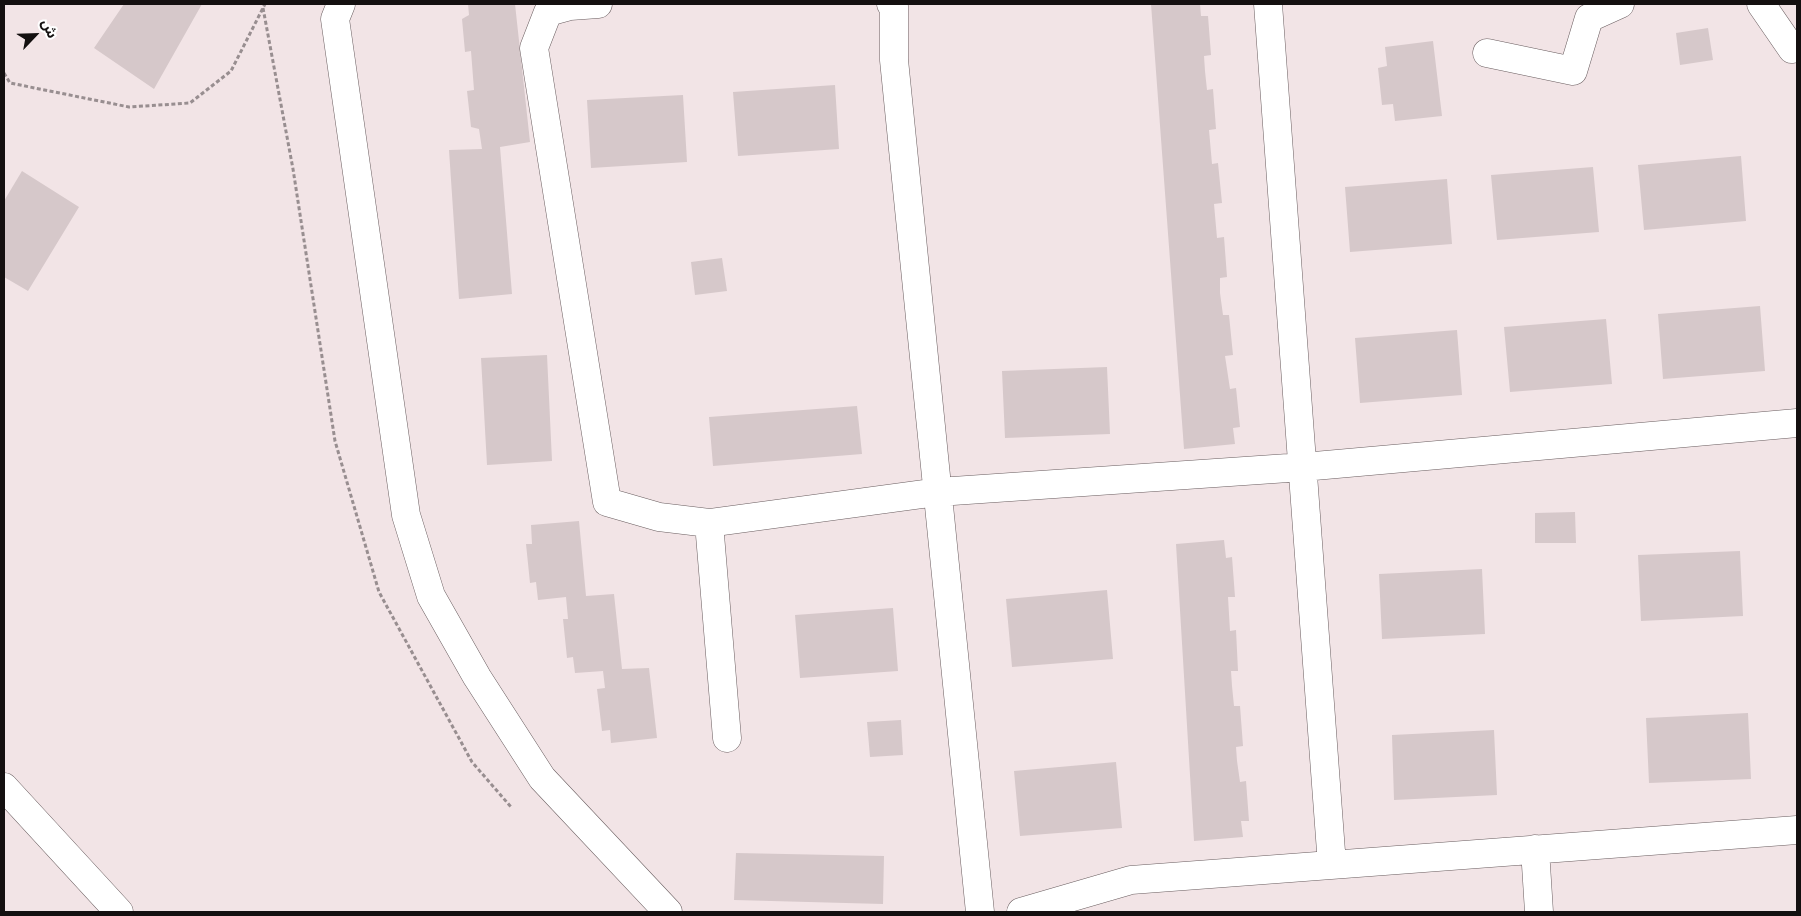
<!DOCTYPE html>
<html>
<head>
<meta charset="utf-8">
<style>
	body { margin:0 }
	#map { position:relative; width:1801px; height:916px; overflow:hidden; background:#f2e4e6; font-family:Bitter,"Noto Sans Arabic",serif }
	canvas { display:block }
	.frame { position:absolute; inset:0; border:5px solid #141010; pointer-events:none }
	.north { position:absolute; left:10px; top:10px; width:50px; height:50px; -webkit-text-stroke:4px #fff; paint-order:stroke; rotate:66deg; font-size:14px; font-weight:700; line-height:20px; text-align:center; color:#141010 }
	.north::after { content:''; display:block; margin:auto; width:18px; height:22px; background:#141010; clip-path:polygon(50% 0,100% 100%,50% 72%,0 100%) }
</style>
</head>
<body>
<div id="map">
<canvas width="1801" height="916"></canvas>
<div class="frame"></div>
<div class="north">ش</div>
</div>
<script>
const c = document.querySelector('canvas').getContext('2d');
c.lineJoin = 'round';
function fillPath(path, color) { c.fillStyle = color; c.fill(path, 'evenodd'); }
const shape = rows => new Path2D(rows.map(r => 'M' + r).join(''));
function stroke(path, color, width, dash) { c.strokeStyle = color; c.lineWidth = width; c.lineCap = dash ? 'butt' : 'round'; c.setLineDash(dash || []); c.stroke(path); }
fillPath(shape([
	[124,4,202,4,154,89,94,48],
	[468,4,515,4,530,142,500,147,512,294,459,299,449,150,482,149,479,129,471,127,467,91,474,90,471,51,465,52,462,19,469,15],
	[1151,4,1200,4,1201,16,1208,16,1211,55,1204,56,1205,71,1207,90,1213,89,1216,129,1209,130,1212,164,1218,163,1222,203,1214,204,1217,238,1224,237,1227,277,1220,278,1220,293,1223,315,1229,315,1233,355,1225,356,1230,389,1236,388,1240,427,1233,428,1235,444,1184,449],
	[1708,28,1713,60,1680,65,1676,33],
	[1433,41,1442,116,1395,121,1393,104,1382,105,1378,68,1387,66,1385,47],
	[835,85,839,149,738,156,733,92],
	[683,95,687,162,591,168,587,100],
	[1741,156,1746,221,1644,230,1638,165],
	[1593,167,1599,232,1497,240,1491,175],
	[22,171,79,207,28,291,4,277,4,201],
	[1447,179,1452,244,1350,252,1345,187],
	[722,258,727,291,695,295,691,262],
	[1760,306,1765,371,1663,379,1658,314],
	[1606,319,1612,384,1510,392,1504,327],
	[1457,330,1462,395,1360,403,1355,338],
	[547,355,552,461,487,465,481,358],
	[1107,367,1110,434,1005,438,1002,371],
	[857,406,862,454,713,466,709,417],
	[1575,512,1576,543,1535,543,1535,513],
	[579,521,586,596,614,594,622,669,649,668,657,738,611,743,610,730,602,731,597,689,605,688,603,671,575,673,573,657,567,658,563,619,568,619,566,597,538,600,536,582,530,583,526,544,532,544,531,525],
	[1224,540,1226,558,1232,557,1235,597,1228,597,1230,631,1236,630,1238,671,1231,671,1232,686,1234,706,1240,706,1243,746,1236,747,1237,761,1240,782,1246,781,1249,821,1241,821,1243,837,1194,841,1176,544],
	[1740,551,1743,616,1641,621,1638,555],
	[1482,569,1485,634,1382,639,1379,574],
	[1107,590,1113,659,1012,667,1006,599],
	[893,608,898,671,800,678,795,615],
	[1748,713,1751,779,1649,783,1646,718],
	[901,720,903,755,870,757,867,722],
	[1494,730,1497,795,1394,800,1392,735],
	[1116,762,1122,828,1020,836,1014,771],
	[736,853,884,856,883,904,734,900]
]), '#d6c8ca');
const street = shape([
	[341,4,335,19,406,515,431,596,477,677,542,778,668,912],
	[598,4,570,6,548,12,534,48,607,502,659,517,709,523],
	[891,4,894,6,894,60,980,912],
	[1268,4,1332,865],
	[1761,4,1792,49,1797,48],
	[1487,53,1573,71,1589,18,1620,4],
	[727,738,709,523,938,492,1303,467,1797,423],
	[4,787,119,912],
	[1535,849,1539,912],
	[1021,912,1131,880,1797,830]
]);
stroke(street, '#695d5f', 29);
stroke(shape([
	[263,8,293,169,335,441,379,592,472,762,511,807],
	[4,73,10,83,129,107,190,103,231,71,265,4]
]), '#988e90', 3, [4, 2.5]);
stroke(street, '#fff', 28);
</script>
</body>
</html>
